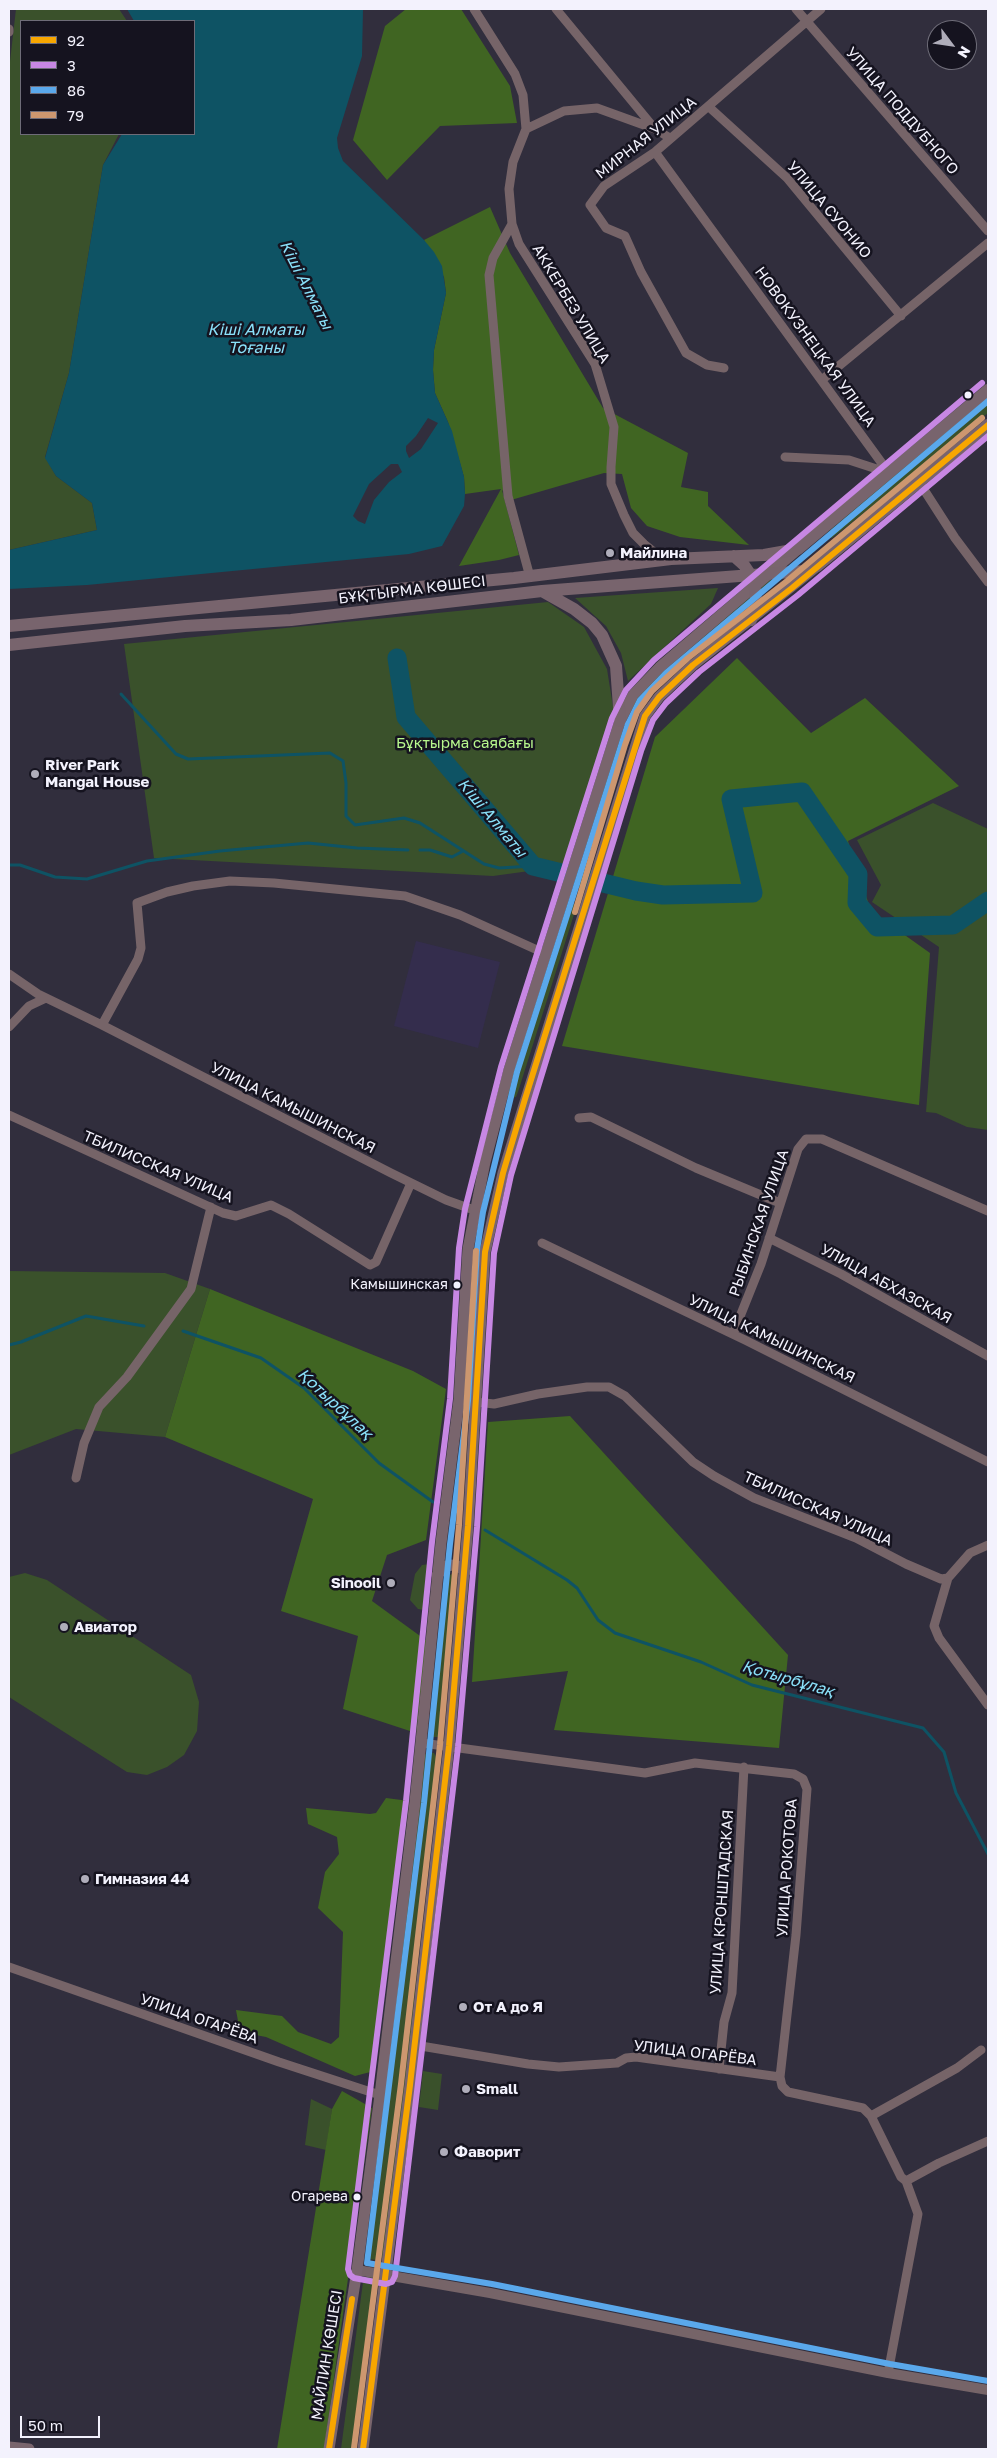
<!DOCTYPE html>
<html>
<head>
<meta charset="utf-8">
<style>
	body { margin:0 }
	#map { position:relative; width:997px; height:2458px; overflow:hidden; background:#312e3d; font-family:"Golos Text",sans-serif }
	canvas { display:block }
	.frame { position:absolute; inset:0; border:10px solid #f3f2fd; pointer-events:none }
	.legend { position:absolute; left:20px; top:20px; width:175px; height:115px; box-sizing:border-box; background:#15131f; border:1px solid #6e6c78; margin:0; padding:6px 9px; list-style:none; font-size:15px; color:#f3f2fd }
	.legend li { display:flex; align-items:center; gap:10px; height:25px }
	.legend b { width:25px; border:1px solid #6e6c78 }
	.north { position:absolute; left:927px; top:20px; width:50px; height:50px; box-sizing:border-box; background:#15131f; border:1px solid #6e6c78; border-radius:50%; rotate:121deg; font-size:14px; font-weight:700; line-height:20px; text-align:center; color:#f3f2fd }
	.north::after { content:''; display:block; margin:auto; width:18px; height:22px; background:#afadba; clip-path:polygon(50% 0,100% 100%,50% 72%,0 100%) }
	.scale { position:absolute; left:20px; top:2416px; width:80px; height:22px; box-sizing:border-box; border:2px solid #f3f2fd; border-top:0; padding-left:6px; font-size:15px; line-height:18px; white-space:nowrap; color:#f3f2fd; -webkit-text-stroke:4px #15131f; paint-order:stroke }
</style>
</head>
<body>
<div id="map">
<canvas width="997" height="2458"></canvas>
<div class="frame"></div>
<ul class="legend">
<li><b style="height:6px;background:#f7a600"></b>92</li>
<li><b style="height:6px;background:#c787e3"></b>3</li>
<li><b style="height:6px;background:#5aa8eb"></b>86</li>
<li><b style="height:6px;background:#cd976f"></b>79</li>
</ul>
<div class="north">N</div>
<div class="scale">50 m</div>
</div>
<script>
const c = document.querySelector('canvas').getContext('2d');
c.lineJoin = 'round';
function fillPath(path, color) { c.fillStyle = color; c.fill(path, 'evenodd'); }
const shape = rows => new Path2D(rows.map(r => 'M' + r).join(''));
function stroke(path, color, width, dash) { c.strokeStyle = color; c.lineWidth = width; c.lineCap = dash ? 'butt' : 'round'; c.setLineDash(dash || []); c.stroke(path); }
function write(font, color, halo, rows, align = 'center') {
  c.font = font + ' "Golos Text",sans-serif'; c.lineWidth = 5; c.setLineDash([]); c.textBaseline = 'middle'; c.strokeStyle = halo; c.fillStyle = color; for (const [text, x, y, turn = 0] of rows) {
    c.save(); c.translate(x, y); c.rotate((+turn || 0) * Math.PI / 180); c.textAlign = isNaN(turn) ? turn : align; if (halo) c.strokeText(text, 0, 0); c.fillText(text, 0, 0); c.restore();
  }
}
fillPath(shape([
	[416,941,500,962,478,1048,394,1026]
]), '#342d4d');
fillPath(shape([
	[16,9,119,9,127,21,21,21,21,134,119,134,103,165,69,373,45,457,56,476,92,503,97,530,9,550,9,70],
	[988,393,988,413,850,524,832,538,828,537,827,533],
	[770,580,774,580,773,583,659,679,649,690,636,717,630,708,644,688],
	[718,588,711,604,628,681,621,653,606,626,575,598],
	[548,602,584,627,607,669,614,713,566,866,493,876,154,858,124,644],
	[621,731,627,742,591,844,586,845],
	[933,803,988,829,988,1130,967,1127,936,1113,926,1112,939,947,872,902,881,885,857,840],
	[568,903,577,905,518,1092,516,1097,511,1098,506,1094],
	[9,1271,165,1273,210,1289,165,1437,76,1429,9,1455],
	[430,1564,424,1610,418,1609,410,1600,415,1574,422,1565],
	[25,1573,47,1580,191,1675,199,1702,197,1731,184,1755,167,1767,147,1775,127,1772,9,1697,9,1577],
	[452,1574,455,1576,444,1730,439,1737,433,1737,431,1734,445,1599,448,1576],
	[427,1752,434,1753,437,1759,407,2076,383,2257,378,2260,366,2259,366,2255,422,1759],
	[423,2071,442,2074,438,2110,419,2107],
	[311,2099,332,2109,326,2150,305,2145],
	[367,2276,372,2276,376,2280,356,2449,341,2449,363,2282]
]), '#3a512b');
fillPath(shape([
	[406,9,461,9,510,86,517,123,440,126,387,180,353,140,385,26],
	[490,207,510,253,603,408,688,453,681,487,708,492,708,506,749,545,680,537,647,526,631,508,622,474,604,473,511,500,502,490,519,555,499,560,459,566,501,489,465,494,464,477,448,422,435,393,433,370,434,350,446,293,444,277,424,240],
	[737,658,811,733,865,698,959,786,848,841,871,911,930,953,919,1105,562,1046,655,737],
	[210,1289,413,1371,446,1389,426,1540,387,1555,372,1601,427,1641,416,1733,343,1709,358,1636,281,1611,313,1499,165,1437],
	[570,1416,788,1655,779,1748,554,1730,568,1671,472,1682,488,1422],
	[386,1798,409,1801,374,2071,355,2076,266,2037,240,2032,236,2010,282,2016,298,2032,331,2044,339,2037,343,1932,318,1908,325,1872,339,1854,337,1837,308,1824,306,1808,370,1814,376,1813],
	[342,2091,372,2108,324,2449,277,2449,332,2109]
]), '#406522');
fillPath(shape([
	[127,9,363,9,362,56,337,138,338,148,343,161,424,240,434,252,442,266,446,293,434,350,433,370,435,393,452,431,464,477,465,494,464,506,442,546,409,554,87,585,9,589,9,550,97,530,92,503,56,476,45,458,69,373,103,165,122,134,194,134,194,21,134,21],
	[428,418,438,423,421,449,409,458,406,451,406,446,416,436],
	[391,464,398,464,402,472,389,482,374,500,365,524,358,521,353,516,369,484]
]), '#0e5364');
stroke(shape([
	[121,694,176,754,188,759,330,753,343,761,346,783,346,816,355,825,404,818,420,823,484,864,499,868,533,866],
	[420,850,430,850,452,857,463,851],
	[9,865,20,865,55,877,87,879,147,861,220,851,308,843,357,848,408,850],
	[183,1331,261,1358,304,1388,379,1463,433,1502],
	[9,1345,21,1342,86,1316,144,1326],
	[485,1530,567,1580,577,1588,598,1620,615,1633,701,1662,752,1685,923,1728,944,1752,956,1793,988,1854]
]), '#0e5364', 3);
stroke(shape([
	[397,658,406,717,533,866,636,891,663,895,753,893,731,799,802,792,858,874,857,903,877,927,953,925,988,901]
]), '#0e5364', 19);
stroke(shape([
	[474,9,515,74,523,95,526,129],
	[556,9,655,129,670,138],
	[796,9,988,231],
	[9,29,9,32],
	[709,107,787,178,901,316],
	[655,129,597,108,564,111,526,129,513,162,509,189,512,224,519,244,595,364,614,427,611,467,611,484,624,515,633,533,644,544,654,552,669,558],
	[655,152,889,473,849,460,785,457],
	[512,224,493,258,489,275,508,496,530,577],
	[724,368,707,365,686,353,641,272,625,236,606,228,590,205,604,186,655,152,821,9],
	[823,379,988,243],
	[919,482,955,538,988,582],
	[9,974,38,994,102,1025],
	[9,1027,29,1006,46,998],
	[9,1115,223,1213,236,1216,271,1205,289,1214,370,1265,376,1262,411,1183],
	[579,1118,591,1117,696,1168,780,1203],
	[474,1210,446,1200,391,1173,102,1025,138,959,141,948,137,903,167,892,193,886,230,881,274,883,405,896,460,915,546,954],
	[769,1238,841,1274,988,1356],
	[542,1243,745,1340,988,1462],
	[733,1334,761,1264,798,1149,806,1139,822,1139,988,1211],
	[476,1402,494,1404,538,1394,587,1387,609,1387,625,1396,693,1462,714,1476,754,1498,856,1538,906,1564,941,1579,948,1578,970,1553,988,1545],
	[76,1478,84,1443,99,1407,127,1377,191,1289,211,1207],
	[948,1578,934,1626,939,1638,988,1705],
	[422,1743,645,1773,695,1763,794,1774,803,1779,807,1789,796,1935,780,2077],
	[9,1967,279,2062,380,2095],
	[415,2045,528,2064,559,2067,617,2063,626,2058,636,2057,780,2077,782,2086,788,2092,863,2108,871,2116,901,2177,906,2181],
	[719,2069,724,2022,732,1993,744,1767],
	[871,2116,957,2068,981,2050],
	[888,2373,918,2214,906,2181,939,2163,988,2141]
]), '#766468', 9);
stroke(shape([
	[357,2270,490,2293,888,2373,988,2390]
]), '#766468', 10);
stroke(shape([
	[437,1575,447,1566,452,1565,460,1567,465,1572],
	[9,2447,29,2449],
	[329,2449,357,2270,380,2095,415,1802,441,1543,459,1400,468,1249,485,1162,509,1070,620,721,633,695,660,667,798,549],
	[363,2449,410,2085,449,1746,468,1526,485,1252,503,1173,645,716,659,697,693,665,816,567]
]), '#79656d', 11);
stroke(shape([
	[734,556,744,565,754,580,756,600,751,620],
	[542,591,574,609,592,623,602,635,616,666,620,721],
	[9,626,514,578,671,559,764,555,798,549,988,390],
	[9,645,185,626,291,620,542,591,805,571,817,566,988,425]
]), '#78646d', 12);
stroke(shape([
	[329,2449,352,2299],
	[363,2449,410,2085,449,1746,468,1526,485,1252,503,1173,525,1099,645,716,659,697,693,665,792,588,988,425]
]), '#f7a600', 6);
stroke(shape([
	[982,383,654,660,626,690,612,718,501,1067,465,1209,459,1248,450,1399,432,1542,406,1801,348,2269,350,2275,354,2278,386,2284,392,2282,395,2276,458,1747,477,1527,494,1253,511,1175,641,751,653,720,666,703,699,672,798,595,988,436]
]), '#c787e3', 6);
stroke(shape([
	[988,401,666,673,640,700,628,724,517,1072,483,1212,477,1250,468,1401,450,1544,424,1803,367,2263,492,2284,890,2364,988,2381]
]), '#5aa8eb', 6);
stroke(shape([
	[575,912,625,745,637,712,652,691,688,658,787,581,982,418],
	[354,2448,401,2084,440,1745,459,1525,476,1251]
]), '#cd976f', 6);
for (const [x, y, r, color] of [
	[968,395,4.5,"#f3f2fd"],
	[610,553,5,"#afadba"],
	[35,774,5,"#afadba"],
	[457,1285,4.5,"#f3f2fd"],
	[391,1583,5,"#afadba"],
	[64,1627,5,"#afadba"],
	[85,1879,5,"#afadba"],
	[463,2007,5,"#afadba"],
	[466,2089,5,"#afadba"],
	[444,2152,5,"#afadba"],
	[357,2197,4.5,"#f3f2fd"]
]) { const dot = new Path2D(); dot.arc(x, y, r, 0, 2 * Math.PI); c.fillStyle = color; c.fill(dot); stroke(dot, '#15131f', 2); }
write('14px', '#f3f2fd', '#15131f', [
	["Камышинская",448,1285],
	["Огарева",348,2197]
], 'right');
write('15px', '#f3f2fd', '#15131f', [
	["УЛИЦА ПОДДУБНОГО",902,111,49],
	["МИРНАЯ УЛИЦА",646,138,-38],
	["УЛИЦА СУОНИО",829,210,50],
	["АККЕРБЕЗ УЛИЦА",571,304,59],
	["НОВОКУЗНЕЦКАЯ УЛИЦА",815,347,54],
	["БҰҚТЫРМА КӨШЕСІ",412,590,-7],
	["УЛИЦА КАМЫШИНСКАЯ",293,1108,27],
	["ТБИЛИССКАЯ УЛИЦА",158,1167,23],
	["РЫБИНСКАЯ УЛИЦА",759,1223,-71],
	["УЛИЦА АБХАЗСКАЯ",886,1284,29],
	["УЛИЦА КАМЫШИНСКАЯ",772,1339,26],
	["ТБИЛИССКАЯ УЛИЦА",818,1509,24],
	["УЛИЦА РОКОТОВА",787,1868,-86],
	["УЛИЦА КРОНШТАДСКАЯ",722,1902,-86],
	["УЛИЦА ОГАРЁВА",199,2019,19],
	["УЛИЦА ОГАРЁВА",695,2053,7],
	["МАЙЛИН КӨШЕСІ",327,2355,-81]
]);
write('bold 15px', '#f3f2fd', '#15131f', [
	["Майлина",620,553],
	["River Park",45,765],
	["Mangal House",45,782],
	["Sinooil",381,1583,"right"],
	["Авиатор",74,1627],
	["Гимназия 44",95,1879],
	["От А до Я",473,2007],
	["Small",476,2089],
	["Фаворит",454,2152]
], 'left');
write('15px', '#b7f78d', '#15131f', [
	["Бұқтырма саябағы",465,743]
]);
write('italic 16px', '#8ae1fa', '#15131f', [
	["Кіші Алматы",306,285,63],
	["Кіші Алматы",256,330],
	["Тоғаны",256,348],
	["Кіші Алматы",492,818,50],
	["Қотырбұлақ",335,1404,43],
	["Қотырбұлақ",788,1679,16]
]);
</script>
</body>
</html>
